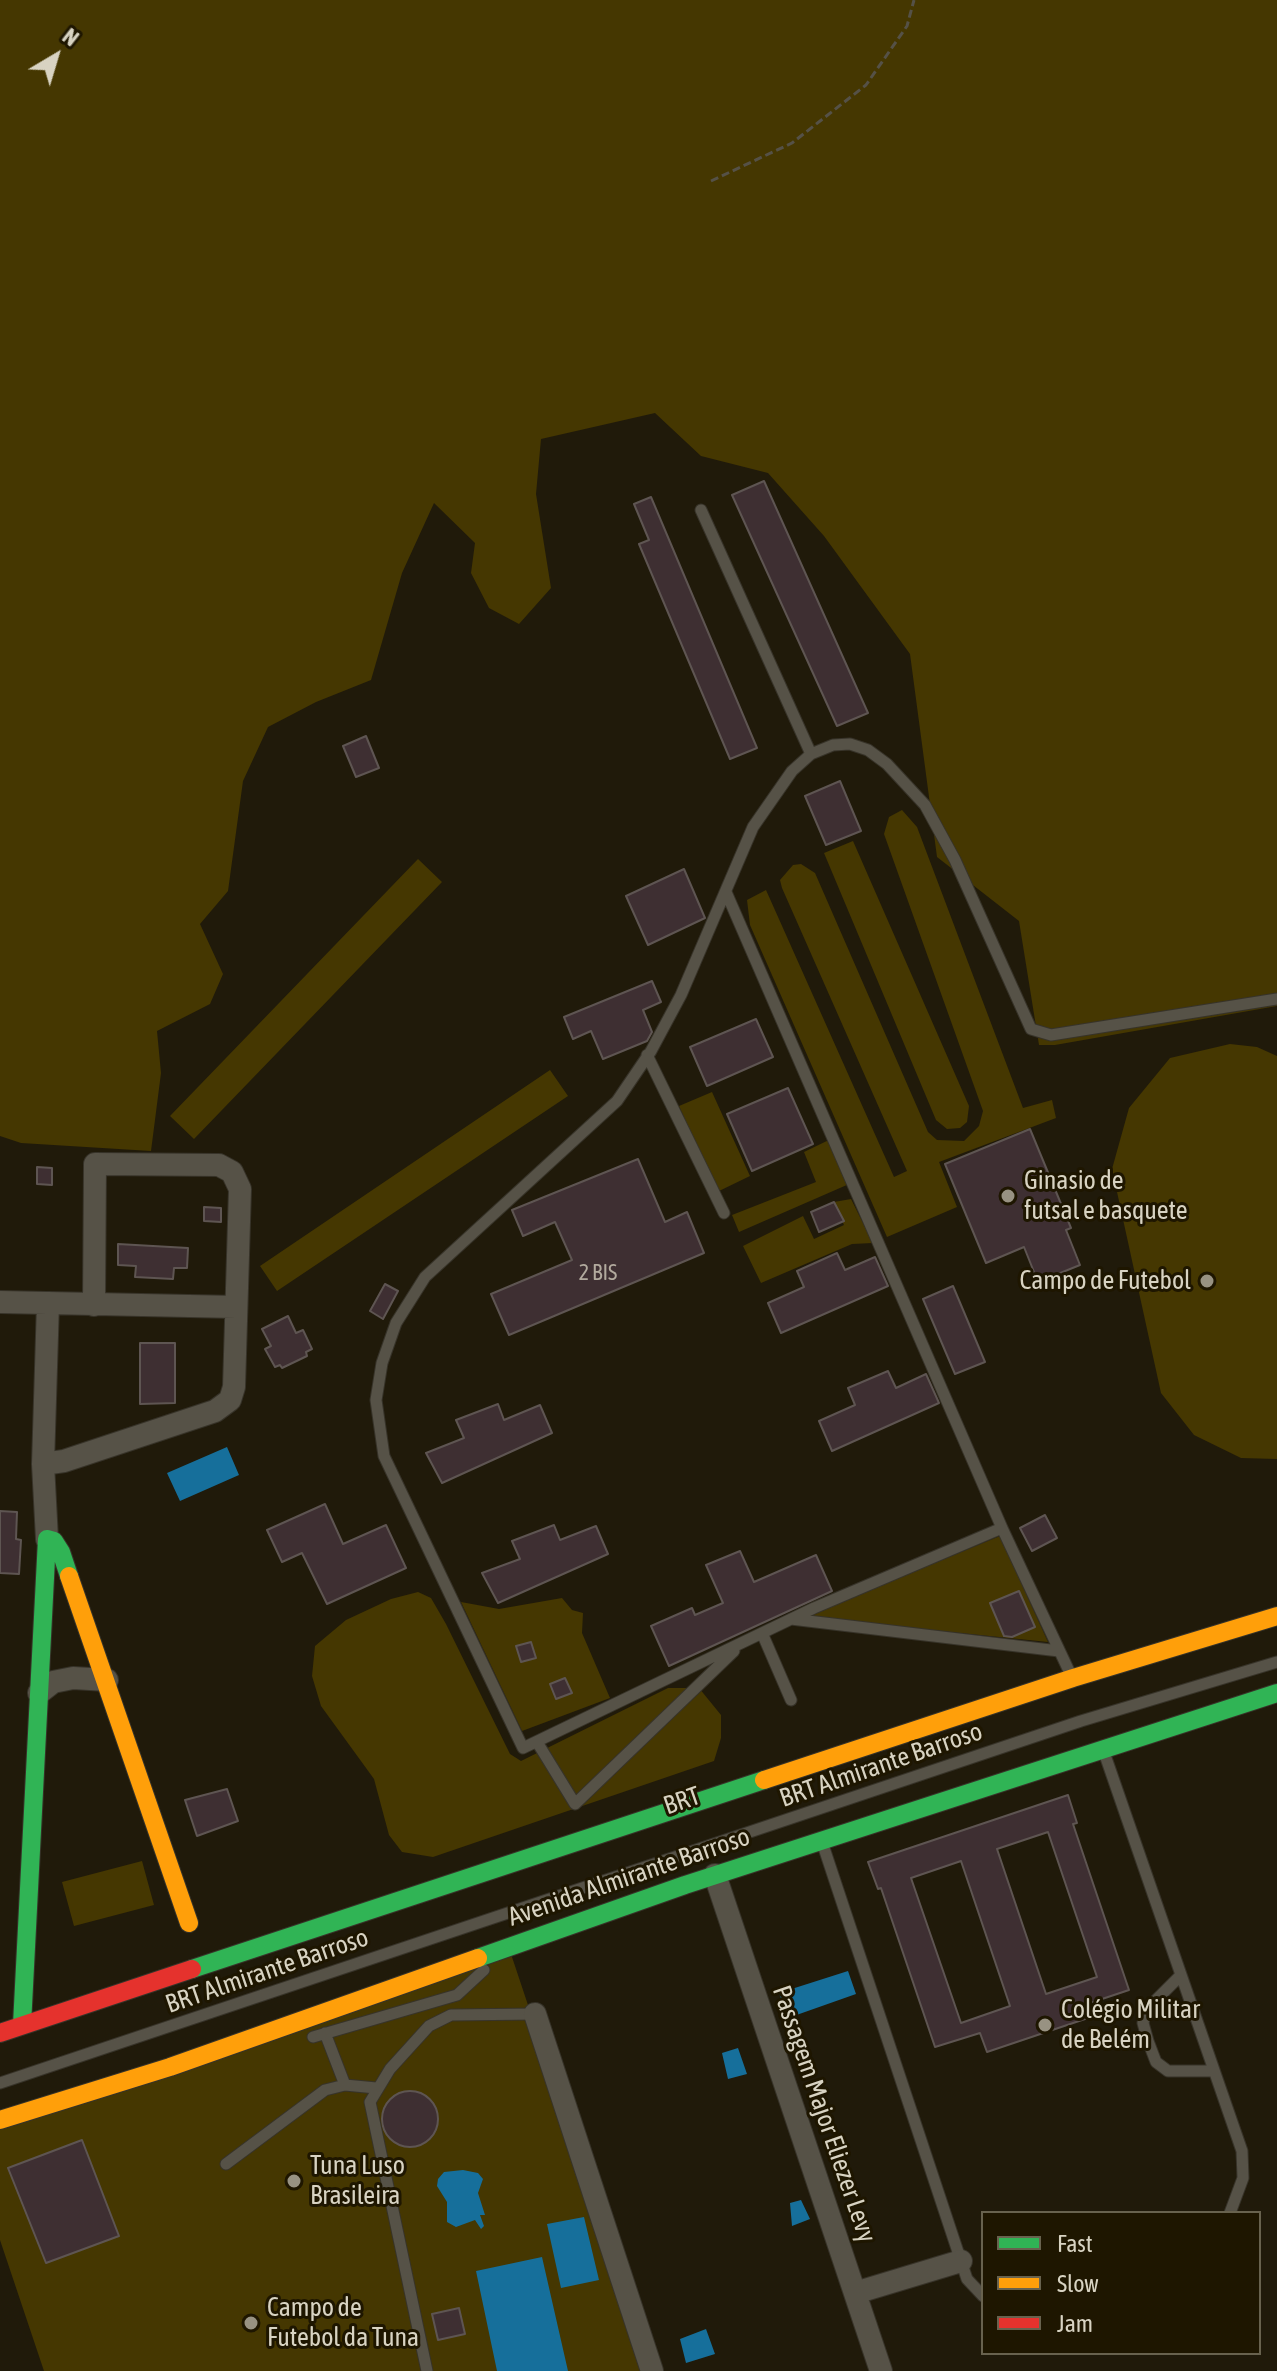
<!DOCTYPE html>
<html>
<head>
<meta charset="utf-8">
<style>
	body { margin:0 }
	#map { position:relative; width:1277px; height:2371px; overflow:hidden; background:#201a0a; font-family:"Asap Condensed",sans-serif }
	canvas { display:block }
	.legend { position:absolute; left:981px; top:2211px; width:280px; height:144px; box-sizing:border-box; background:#1e1600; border:2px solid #68624e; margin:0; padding:10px 14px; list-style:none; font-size:24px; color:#d8d3c2 }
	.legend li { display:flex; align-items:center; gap:16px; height:40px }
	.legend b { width:40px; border:2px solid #68624e }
	.north { position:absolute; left:16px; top:16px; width:80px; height:80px; -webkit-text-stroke:6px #1e1600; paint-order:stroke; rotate:38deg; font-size:22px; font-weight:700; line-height:32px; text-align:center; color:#d8d3c2 }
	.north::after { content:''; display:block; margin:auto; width:28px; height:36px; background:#d8d3c2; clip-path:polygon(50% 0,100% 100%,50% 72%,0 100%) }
</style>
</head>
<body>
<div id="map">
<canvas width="1277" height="2371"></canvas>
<ul class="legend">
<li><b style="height:10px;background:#30b455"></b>Fast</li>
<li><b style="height:10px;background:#ff9f0a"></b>Slow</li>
<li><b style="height:10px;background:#e5322d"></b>Jam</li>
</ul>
<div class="north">N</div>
</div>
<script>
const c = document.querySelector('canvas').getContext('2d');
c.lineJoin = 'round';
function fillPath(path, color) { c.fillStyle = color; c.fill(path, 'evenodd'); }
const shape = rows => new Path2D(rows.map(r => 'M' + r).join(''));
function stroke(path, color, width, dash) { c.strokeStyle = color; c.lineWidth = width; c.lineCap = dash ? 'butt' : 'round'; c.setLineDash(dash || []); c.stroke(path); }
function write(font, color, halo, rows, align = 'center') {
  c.font = font + ' "Asap Condensed",sans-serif'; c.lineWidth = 6; c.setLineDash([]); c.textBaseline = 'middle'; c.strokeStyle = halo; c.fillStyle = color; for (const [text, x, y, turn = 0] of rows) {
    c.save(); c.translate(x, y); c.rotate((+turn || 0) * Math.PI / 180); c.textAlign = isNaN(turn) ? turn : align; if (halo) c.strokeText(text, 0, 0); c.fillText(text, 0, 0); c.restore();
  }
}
fillPath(shape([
	[0,0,1277,0,1277,1006,1055,1045,1039,1045,1019,921,937,857,910,654,824,536,768,473,701,456,655,413,541,439,536,494,551,588,519,624,489,608,471,573,475,543,434,503,402,573,371,680,316,702,268,727,243,781,228,891,200,924,223,974,210,1004,157,1031,161,1073,151,1151,21,1143,0,1136],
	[902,810,917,827,1023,1108,1052,1100,1056,1118,939,1162,957,1207,887,1237,750,925,747,900,766,890,894,1177,907,1171,782,888,780,880,793,865,801,864,815,873,928,1132,937,1140,964,1141,979,1126,983,1111,884,834,889,817],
	[853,841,969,1106,967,1122,960,1128,947,1129,936,1120,824,853],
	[418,859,442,882,194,1139,170,1116],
	[1230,1044,1257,1047,1277,1056,1277,1459,1241,1458,1194,1435,1161,1393,1112,1169,1129,1108,1170,1058],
	[550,1070,568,1096,277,1291,260,1266],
	[712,1092,750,1176,717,1192,679,1106],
	[833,1138,856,1181,739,1232,732,1215,816,1182,804,1152],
	[851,1199,873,1243,852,1244,761,1283,743,1246,803,1216,814,1239,844,1225,834,1202],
	[1000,1536,1048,1642,803,1617],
	[418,1592,431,1598,446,1624,510,1754,521,1761,668,1688,699,1688,721,1715,721,1738,714,1761,433,1857,402,1852,389,1835,374,1779,321,1706,312,1676,315,1646,346,1620,391,1599],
	[562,1598,572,1610,583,1613,582,1633,610,1698,522,1731,461,1602,499,1609],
	[142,1861,154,1905,74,1926,62,1882],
	[511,1954,650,2371,44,2371,0,2240,0,2123]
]), '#453701');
fillPath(shape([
	[227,1447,239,1475,180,1501,167,1473],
	[848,1971,856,1994,788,2018,779,1993],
	[738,2048,747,2074,728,2079,722,2053],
	[463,2170,478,2173,483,2179,478,2193,485,2215,480,2215,484,2226,481,2229,475,2220,456,2227,447,2222,447,2202,437,2186,438,2179,444,2172],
	[801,2200,810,2219,792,2226,790,2203],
	[584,2217,599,2280,561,2288,547,2224],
	[542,2257,568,2371,497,2371,476,2271],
	[706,2329,715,2354,686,2363,680,2339]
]), '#166f9b');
const building = shape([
	[764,481,868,713,837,726,732,495,764,481],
	[651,497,757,748,730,759,639,544,649,540,634,504,651,497],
	[366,736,379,768,356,777,343,746,366,736],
	[840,781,861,831,826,845,805,796,840,781],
	[684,869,705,918,648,945,626,896,684,869],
	[652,981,661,1002,643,1010,652,1032,647,1041,603,1059,591,1031,573,1039,564,1017,652,981],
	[756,1019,773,1057,707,1086,690,1047,756,1019],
	[788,1088,813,1144,752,1171,727,1114,788,1088],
	[1030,1129,1071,1228,1066,1230,1080,1265,1038,1282,1024,1247,986,1263,945,1164,1030,1129],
	[638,1159,665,1222,687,1212,704,1253,509,1335,491,1294,572,1260,555,1222,523,1236,512,1210,638,1159],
	[37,1167,52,1168,52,1185,37,1184,37,1167],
	[834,1202,844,1221,819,1232,811,1212,834,1202],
	[204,1207,221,1208,221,1222,204,1221,204,1207],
	[118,1244,188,1248,187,1268,174,1268,173,1279,135,1277,136,1266,118,1265,118,1244],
	[837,1253,845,1270,875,1257,888,1286,781,1333,768,1303,804,1287,797,1271,837,1253],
	[385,1284,398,1291,383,1319,370,1311,385,1284],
	[953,1286,985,1362,955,1374,923,1299,953,1286],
	[288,1316,296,1333,303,1330,312,1349,306,1352,307,1356,282,1368,280,1365,275,1367,265,1349,271,1346,262,1329,288,1316],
	[140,1343,175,1343,175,1403,140,1404,140,1343],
	[888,1371,896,1388,926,1374,939,1403,832,1451,819,1421,855,1405,848,1388,888,1371],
	[498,1404,504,1420,540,1405,552,1433,442,1483,426,1453,464,1438,456,1420,498,1404],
	[325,1504,343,1544,386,1525,406,1568,327,1604,302,1553,282,1562,267,1530,325,1504],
	[0,1511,17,1512,16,1539,21,1540,19,1574,0,1573,0,1511],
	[1045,1515,1057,1538,1032,1551,1020,1528,1045,1515],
	[554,1525,560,1540,596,1526,608,1554,498,1603,482,1573,520,1559,512,1541,554,1525],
	[740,1551,754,1582,816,1555,832,1591,669,1666,651,1626,692,1608,695,1615,723,1603,706,1565,740,1551],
	[1019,1591,1035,1627,1012,1637,1004,1636,990,1603,1019,1591],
	[531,1642,536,1658,521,1662,516,1646,531,1642],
	[565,1678,572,1693,556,1699,550,1684,565,1678],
	[227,1789,238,1821,197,1836,185,1800,227,1789],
	[1068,1795,1077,1823,1073,1824,1129,1990,1084,2005,1088,2018,987,2052,980,2033,935,2047,881,1888,878,1889,868,1862,1068,1795],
	[1048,1832,1097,1977,1046,1994,997,1849,1048,1832],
	[961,1861,1010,2006,961,2023,911,1878,961,1861],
	'382 2119a28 28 0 1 1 56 0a28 28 0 1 1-56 0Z',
	[82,2140,119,2236,46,2263,8,2168,82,2140],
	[459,2308,465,2334,438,2340,432,2314,459,2308]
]);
fillPath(building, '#3e2f32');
stroke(building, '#5e5552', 2);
const lane = shape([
	[701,510,811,754,792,771,753,827,681,995,651,1051,617,1101,425,1277,396,1323,382,1363,376,1400,384,1456,523,1748,814,1608,1002,1528],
	[811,754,833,745,850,744,868,750,887,764,925,805,955,860,1031,1029,1051,1035,1277,999],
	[726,892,1002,1528,1069,1671],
	[647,1055,724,1213],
	[791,1619,1059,1651],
	[762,1633,791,1700],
	[537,1742,575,1804,734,1651],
	[1105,1755,1242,2151,1243,2178,1230,2213],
	[824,1848,967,2279,983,2296],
	[1181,1975,1146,2010,1143,2023,1148,2041,1156,2062,1168,2071,1214,2071],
	[325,2033,345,2085],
	[313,2037,457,1995,484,1970],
	[0,2083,1081,1721,1277,1662],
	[226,2164,325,2090,345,2085,376,2088],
	[427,2371,370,2102,390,2069,429,2026,451,2015,535,2014]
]);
const street = shape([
	[0,1302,236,1307],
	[43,1464,64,1461,215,1411,230,1400,234,1387,240,1189,232,1172,219,1165,95,1164,94,1305],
	[47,1539,43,1464,48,1303],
	[39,1693,53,1682,73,1678,107,1680],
	[715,1875,881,2371],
	[535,2014,652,2371],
	[855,2293,961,2261]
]);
const fast = shape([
	[478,1958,685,1885,1277,1693],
	[192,1969,764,1780],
	[22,2025,47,1539,54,1541,61,1552,69,1576]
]);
const slow = shape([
	[69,1576,189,1923],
	[764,1780,1073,1678,1277,1616],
	[0,2120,170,2067,478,1958]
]);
const jam = shape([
	[0,2033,192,1969]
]);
stroke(lane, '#373329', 13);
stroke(street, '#373329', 24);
stroke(fast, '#373329', 20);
stroke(slow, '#373329', 20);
stroke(jam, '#373329', 20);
stroke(shape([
	[711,181,792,143,866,85,907,26,914,0]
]), '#555147', 3, [8, 4]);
stroke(lane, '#565247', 11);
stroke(street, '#565247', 22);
stroke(fast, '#30b455', 18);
stroke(slow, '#ff9f0a', 18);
stroke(jam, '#e5322d', 18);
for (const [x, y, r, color] of [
	[1008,1196,8,"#989282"],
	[1207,1281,8,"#989282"],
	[1045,2025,8,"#989282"],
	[294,2181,8,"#989282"],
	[251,2323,8,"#989282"]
]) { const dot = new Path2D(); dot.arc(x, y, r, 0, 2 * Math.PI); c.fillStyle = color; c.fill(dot); stroke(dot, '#1e1600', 3); }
write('22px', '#b2aa9e', null, [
	["2 BIS",598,1273]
]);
write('26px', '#d8d3c2', '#1e1600', [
	["Ginasio de",1024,1181],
	["futsal e basquete",1024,1211],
	["Campo de Futebol",1191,1281,"right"],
	["Colégio Militar",1061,2010],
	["de Belém",1061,2040],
	["Tuna Luso",310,2166],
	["Brasileira",310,2196],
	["Campo de",267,2308],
	["Futebol da Tuna",267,2338]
], 'left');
write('26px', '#d8d3c2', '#1e1600', [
	["BRT Almirante Barroso",881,1765,-19],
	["BRT",682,1801,-19],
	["Avenida Almirante Barroso",629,1877,-19],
	["BRT Almirante Barroso",267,1971,-19],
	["Passagem Major Eliezer Levy",824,2114,71]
]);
</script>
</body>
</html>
